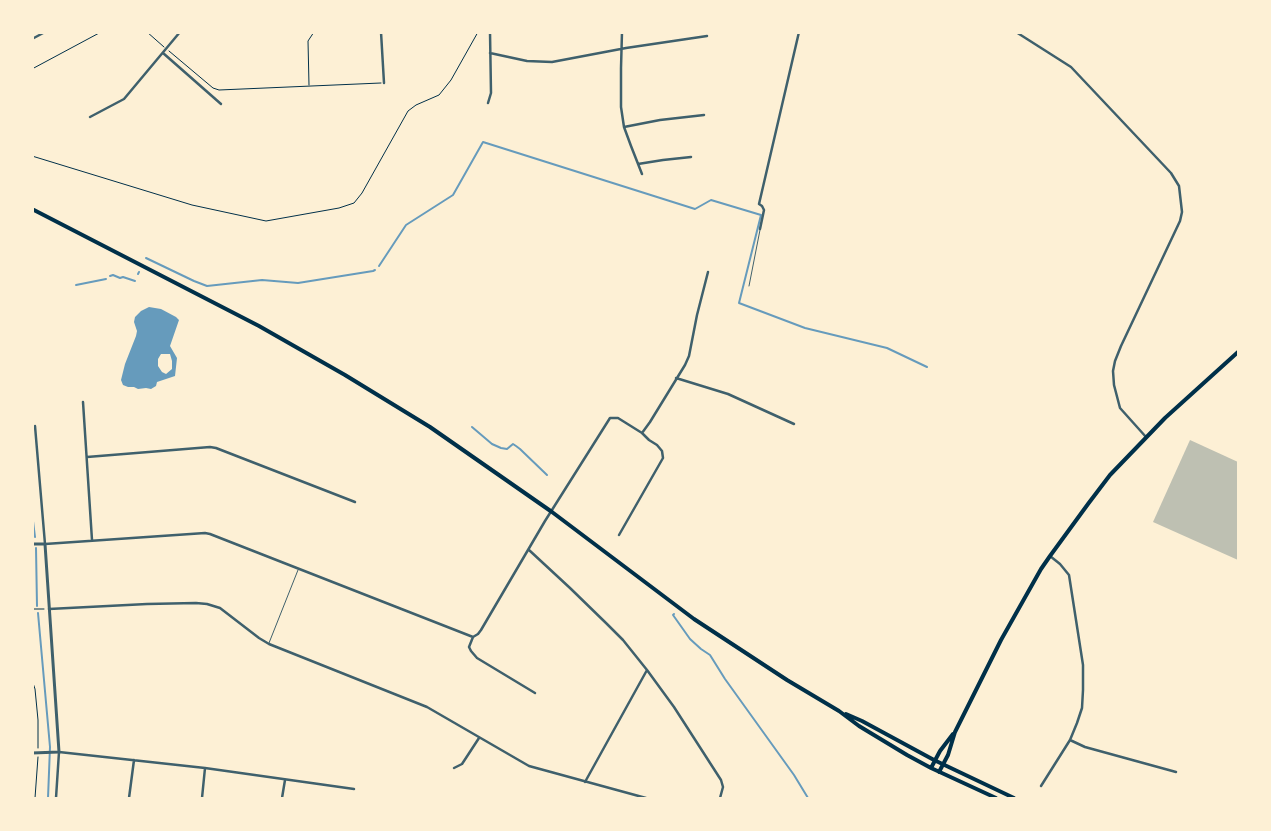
<!DOCTYPE html>
<html>
<head>
<meta charset="utf-8">
<style>
	body { margin:0 }
	#map { position:relative; width:1271px; height:831px; overflow:hidden; background:#fdf0d5; font-family:Overpass,sans-serif }
	canvas { display:block }
	.frame { position:absolute; inset:0; border:34px solid #fdf0d5; pointer-events:none }
</style>
</head>
<body>
<div id="map">
<canvas width="1271" height="831"></canvas>
<div class="frame"></div>
</div>
<script>
const c = document.querySelector('canvas').getContext('2d');
c.lineJoin = 'round';
function fillPath(path, color) { c.fillStyle = color; c.fill(path, 'evenodd'); }
const shape = rows => new Path2D(rows.map(r => 'M' + r).join(''));
function stroke(path, color, width, dash) { c.strokeStyle = color; c.lineWidth = width; c.lineCap = dash ? 'butt' : 'round'; c.setLineDash(dash || []); c.stroke(path); }
fillPath(shape([
	[149,307,161,309,176,317,179,320,170,346,177,358,175,376,157,382,156,386,151,389,146,388,138,389,134,387,128,387,123,385,121,380,125,364,136,336,137,331,134,322,135,317,141,311],
	[161,354,170,354,172,361,172,369,166,374,162,372,158,366,158,359]
]), '#669bbc');
stroke(shape([
	[146,258,194,281,207,286,262,280,298,283,373,271,375,270],
	[379,266,406,225,453,195,483,142,695,209,711,200,761,215,739,303,805,328,887,348,927,367],
	[138,274,139,272],
	[110,276,113,275,120,278,123,277,135,281],
	[76,285,106,279],
	[472,427,492,444,501,448,507,449,513,444,516,446,520,449,547,475],
	[32,513,35,537],
	[36,548,37,606],
	[38,613,50,747,48,798],
	[674,614,673,615,690,639,701,649,710,655,725,679,794,775,808,798]
]), '#669bbc', 2);
fillPath(shape([
	[1190,440,1238,462,1238,560,1153,522]
]), '#bec0b2');
stroke(shape([
	[147,32,164,47],
	[169,51,213,88,219,90,381,83],
	[32,69,101,32],
	[309,85,308,41,314,32],
	[32,156,192,205,266,221,339,208,354,203,362,193,408,111,416,105,439,95,451,80,478,32],
	[32,609,44,609],
	[32,680,35,689,38,720,38,748],
	[35,798,38,757]
]), '#003049', 1);
stroke(shape([
	[749,286,760,230],
	[269,643,298,570]
]), '#3f606c', 1);
stroke(shape([
	[381,32,384,83],
	[622,32,621,68,621,107,624,127,631,146,642,174],
	[1016,32,1071,67,1171,173,1179,186,1182,212,1180,221,1121,346,1115,361,1113,371,1114,385,1120,408,1146,437],
	[32,39,45,32],
	[163,53,221,104],
	[490,53,527,61,552,62,626,48,707,36],
	[488,103,491,93,490,32],
	[90,117,124,99,180,32],
	[624,127,660,120,704,115],
	[638,164,663,160,691,157],
	[760,229,764,210,762,206,759,204,799,32],
	[676,378,728,394,794,424],
	[83,402,92,540],
	[35,426,45,544,205,533,210,534,473,637],
	[87,457,210,447,216,448,355,502],
	[619,535,663,458,662,451,657,445,649,440,642,433],
	[529,550,570,588,607,624,623,640,647,670,674,707,721,780,723,787,720,798],
	[49,609,147,604,196,603,207,604,220,608,259,638,269,644,427,707,529,766,646,798],
	[473,637,478,634,481,630,545,521,610,418,618,418,642,433,650,422,685,365,689,356,697,315,708,272],
	[473,637,469,647,471,651,477,658,535,693],
	[1070,740,1085,747,1176,772],
	[454,768,462,764,479,738],
	[585,782,647,670],
	[1041,786,1070,740,1077,723,1082,708,1083,690,1083,665,1069,575,1060,564,1050,556],
	[56,798,59,752,205,768,354,789],
	[129,798,134,760],
	[202,798,205,768],
	[282,798,285,780]
]), '#3f606c', 2.5);
stroke(shape([
	[32,544,45,544,59,752,32,753]
]), '#3f606c', 3);
stroke(shape([
	[32,209,259,326,345,375,430,427,552,512,694,619,787,680,839,711,859,726,907,755,931,768,996,798],
	[846,714,862,721,934,760,1014,798],
	[931,768,940,751,953,734],
	[939,772,948,755,955,732,1001,640,1041,569,1050,556,1088,504,1110,475,1165,418,1238,352]
]), '#003049', 4);
</script>
</body>
</html>
